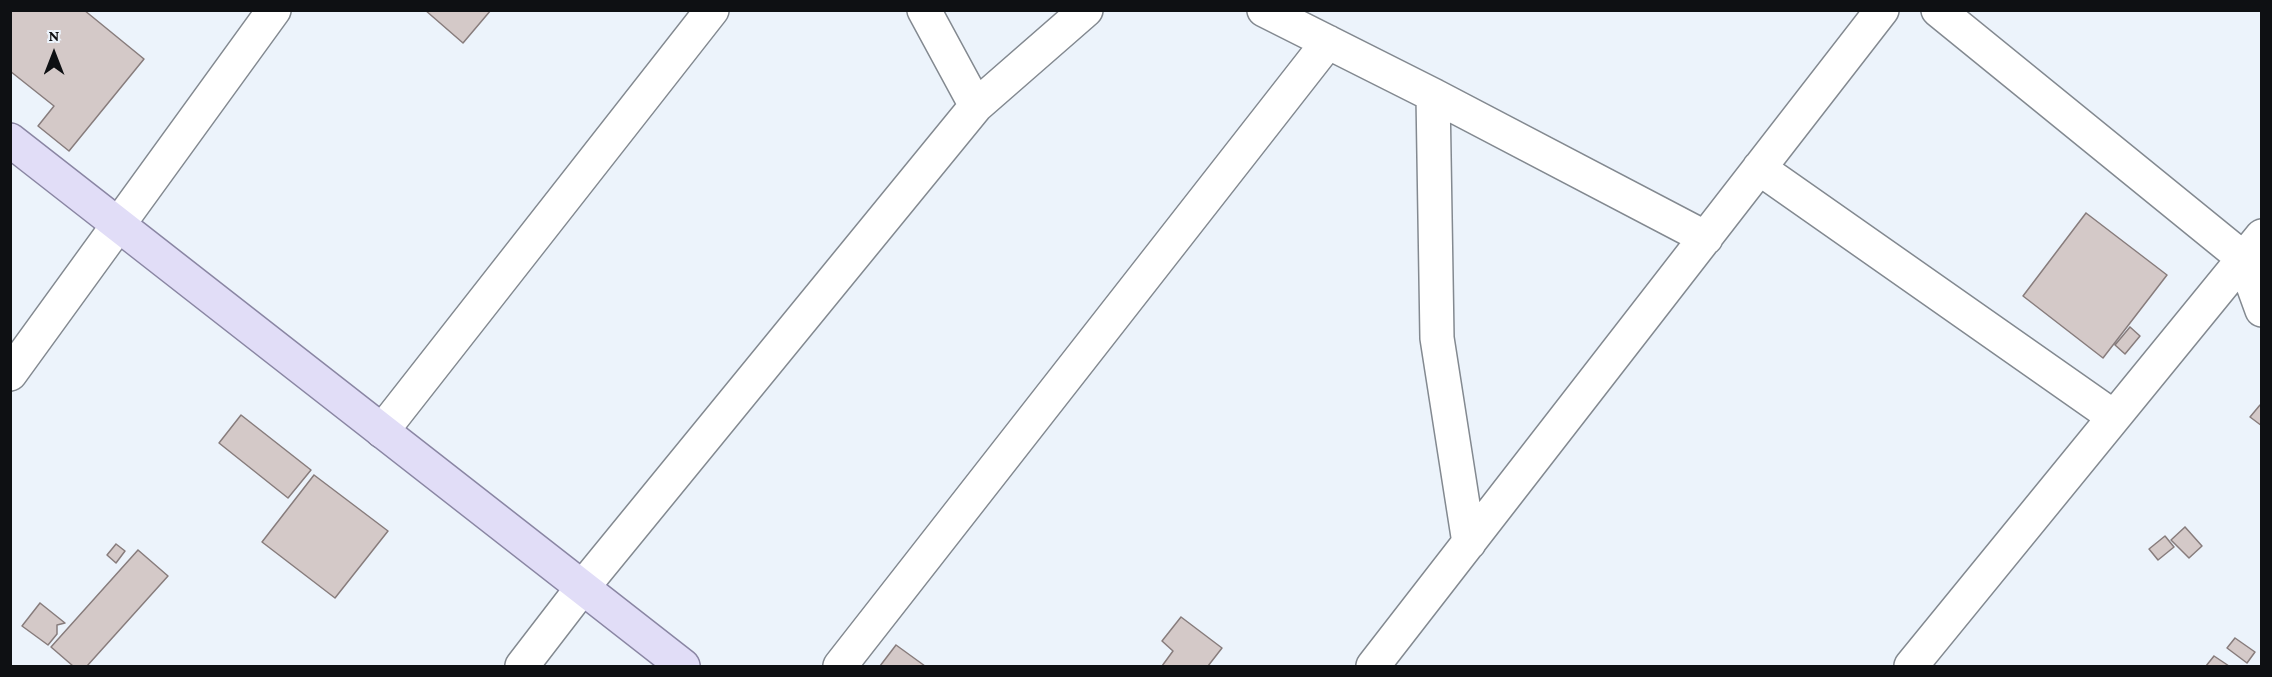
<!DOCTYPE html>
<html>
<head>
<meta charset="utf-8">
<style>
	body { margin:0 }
	#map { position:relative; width:2272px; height:677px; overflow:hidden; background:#ecf3fb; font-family:"Crimson Pro",serif }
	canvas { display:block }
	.frame { position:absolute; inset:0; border:12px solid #0e1013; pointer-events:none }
	.north { position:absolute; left:24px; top:24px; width:60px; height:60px; -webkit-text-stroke:4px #ecf3fb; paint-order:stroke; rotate:0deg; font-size:16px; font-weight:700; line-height:24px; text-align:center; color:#0e1013 }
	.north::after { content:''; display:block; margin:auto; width:21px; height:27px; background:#0e1013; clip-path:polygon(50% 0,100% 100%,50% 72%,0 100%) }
</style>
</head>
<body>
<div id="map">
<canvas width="2272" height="677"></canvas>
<div class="frame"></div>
<div class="north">N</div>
</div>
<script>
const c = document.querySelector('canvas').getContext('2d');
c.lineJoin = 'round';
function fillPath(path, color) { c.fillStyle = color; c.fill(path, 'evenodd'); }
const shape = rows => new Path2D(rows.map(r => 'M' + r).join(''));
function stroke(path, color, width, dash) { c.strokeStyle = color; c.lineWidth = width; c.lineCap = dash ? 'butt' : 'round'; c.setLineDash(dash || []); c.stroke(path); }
const building = shape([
	[10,10,84,10,144,59,69,151,38,126,54,106,10,71,10,10],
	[425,10,491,10,463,43,425,10],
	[2086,213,2167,275,2103,358,2023,296,2086,213],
	[2130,327,2140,336,2125,354,2115,345,2130,327],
	[2260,405,2262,406,2262,426,2250,417,2260,405],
	[241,415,311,470,288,498,219,443,241,415],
	[314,475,388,531,335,598,262,542,314,475],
	[2185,527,2202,546,2189,558,2171,540,2185,527],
	[2165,536,2174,547,2158,560,2149,549,2165,536],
	[116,544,125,551,116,563,107,555,116,544],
	[138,550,168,576,87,666,73,666,51,647,138,550],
	[40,603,65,623,57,625,57,634,48,645,22,626,40,603],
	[1181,617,1222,648,1208,666,1162,666,1173,651,1162,641,1181,617],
	[2235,638,2255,652,2247,663,2227,648,2235,638],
	[896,645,925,666,880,666,896,645],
	[2214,656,2229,666,2206,666,2214,656]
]);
fillPath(building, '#d4c9c8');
stroke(building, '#877c7c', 1.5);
const minor = shape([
	[924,10,976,106],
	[1264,10,1433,95,1706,238],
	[1938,10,2243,258,2262,310],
	[1433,95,1437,338,1469,543],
	[1759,168,2114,417],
	[10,374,274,10],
	[382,431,712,10],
	[522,666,582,588,976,106,1086,10],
	[840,666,1328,42],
	[1373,666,1882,10],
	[1911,666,2262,236]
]);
const major = shape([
	[10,140,683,666]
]);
stroke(minor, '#838990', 36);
stroke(major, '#8a86a3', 36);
stroke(minor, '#fff', 33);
stroke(major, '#e1ddf7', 33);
</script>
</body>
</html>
